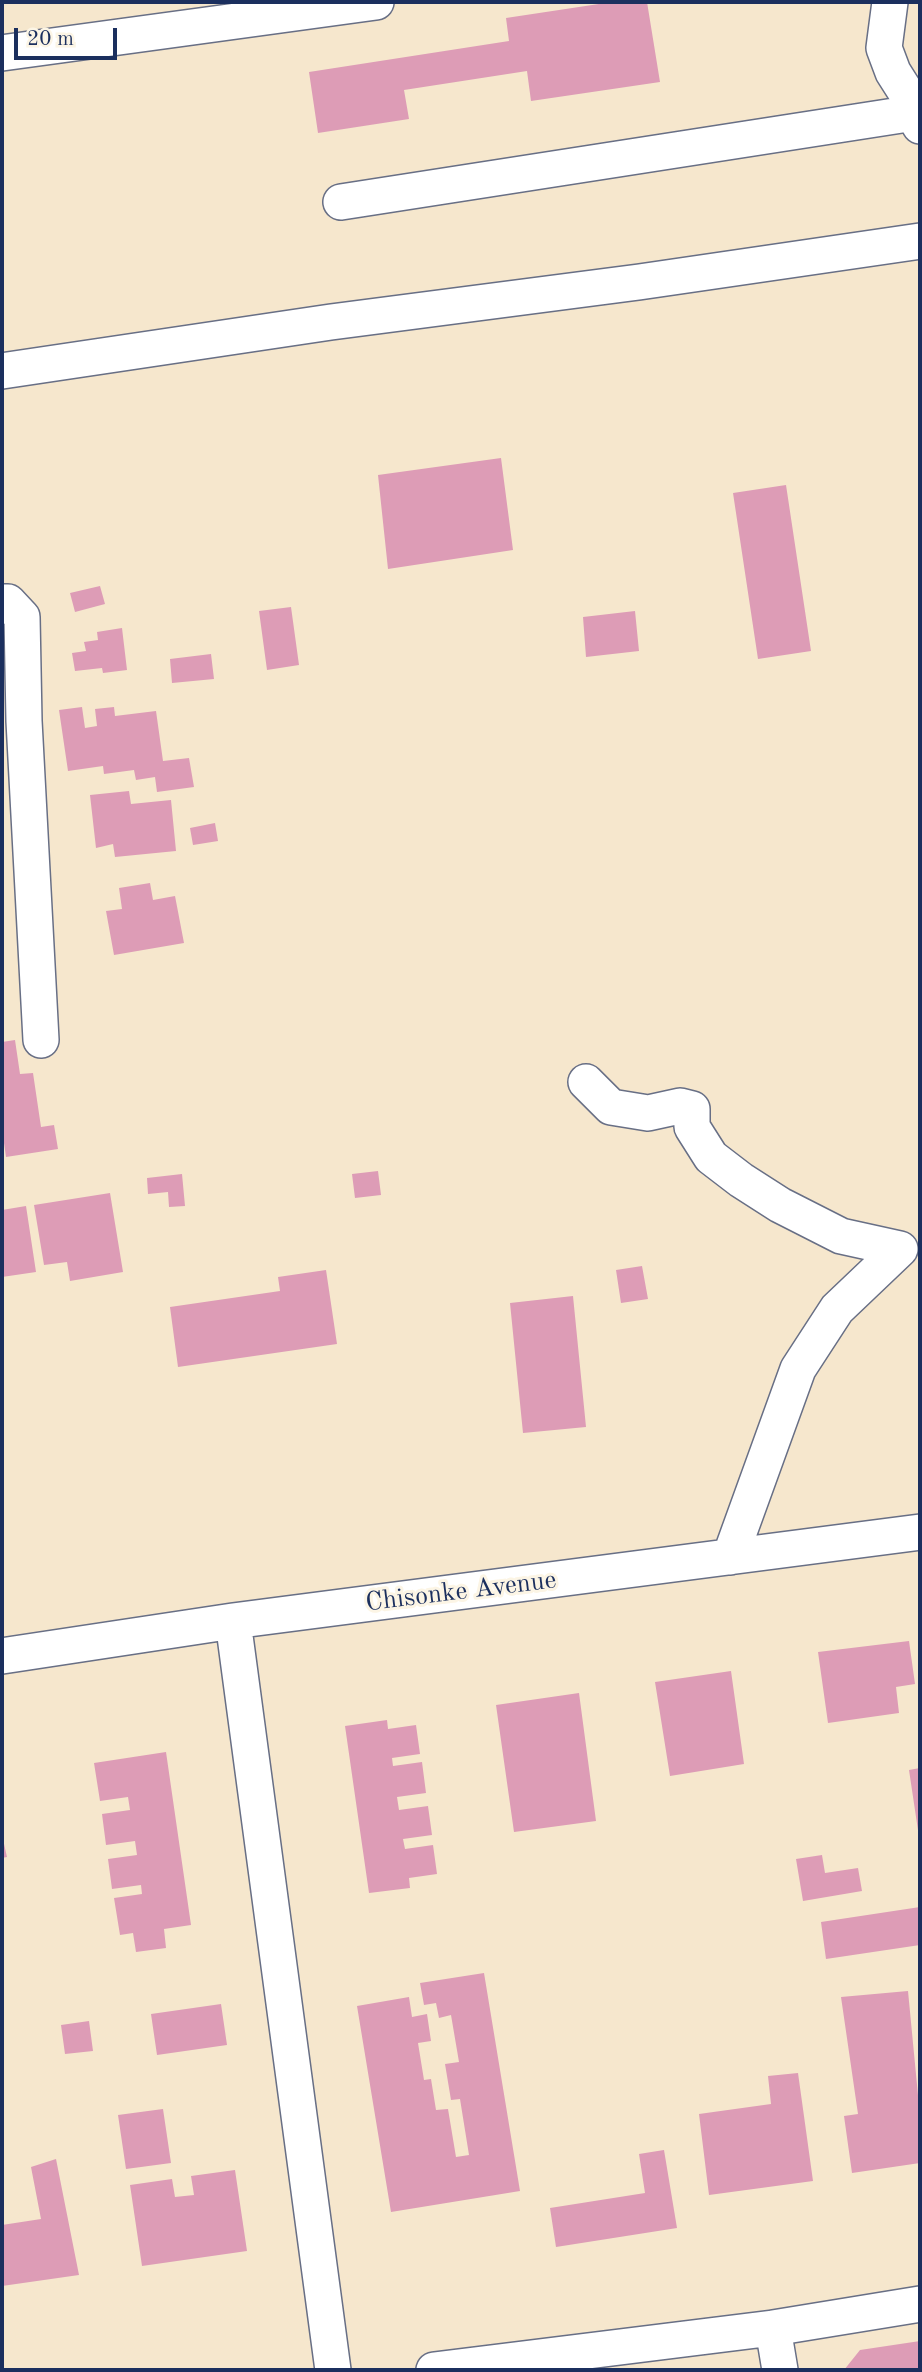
<!DOCTYPE html>
<html>
<head>
<meta charset="utf-8">
<style>
	body { margin:0 }
	#map { position:relative; width:922px; height:2372px; overflow:hidden; background:#f6e7cd; font-family:"Old Standard TT",serif }
	canvas { display:block }
	.frame { position:absolute; inset:0; border:4px solid #1b2f5e; pointer-events:none }
	.scale { position:absolute; left:14px; top:28px; width:103px; height:32px; box-sizing:border-box; border:4px solid #1b2f5e; border-top:0; padding-left:9px; font-size:21px; line-height:24px; white-space:nowrap; color:#1b2f5e; -webkit-text-stroke:5px #fcf5e5; paint-order:stroke }
</style>
</head>
<body>
<div id="map">
<canvas width="922" height="2372"></canvas>
<div class="frame"></div>
<div class="scale">20 m</div>
</div>
<script>
const c = document.querySelector('canvas').getContext('2d');
c.lineJoin = 'round';
function fillPath(path, color) { c.fillStyle = color; c.fill(path, 'evenodd'); }
const shape = rows => new Path2D(rows.map(r => 'M' + r).join(''));
function stroke(path, color, width, dash) { c.strokeStyle = color; c.lineWidth = width; c.lineCap = dash ? 'butt' : 'round'; c.setLineDash(dash || []); c.stroke(path); }
function write(font, color, halo, rows, align = 'center') {
  c.font = font + ' "Old Standard TT",serif'; c.lineWidth = 6; c.setLineDash([]); c.textBaseline = 'middle'; c.strokeStyle = halo; c.fillStyle = color; for (const [text, x, y, turn = 0] of rows) {
    c.save(); c.translate(x, y); c.rotate((+turn || 0) * Math.PI / 180); c.textAlign = isNaN(turn) ? turn : align; if (halo) c.strokeText(text, 0, 0); c.fillText(text, 0, 0); c.restore();
  }
}
fillPath(shape([
	[612,2,647,2,660,82,531,101,527,71,404,90,409,119,318,133,309,72,509,41,506,18],
	[501,458,513,550,388,569,378,475],
	[786,485,811,651,758,659,733,493],
	[100,586,105,604,75,612,70,593],
	[291,607,299,665,267,670,259,611],
	[635,611,639,651,586,657,583,617],
	[122,628,127,670,103,673,102,668,75,671,72,653,86,651,84,642,98,640,97,632],
	[211,654,214,679,172,683,170,659],
	[82,707,85,728,97,726,95,709,114,707,115,716,156,711,163,761,189,758,194,787,157,792,155,777,136,780,134,770,104,774,103,766,68,771,59,710],
	[129,791,131,804,171,800,176,851,115,857,113,844,96,848,90,795],
	[215,823,218,841,193,845,190,828],
	[150,883,153,900,175,896,184,943,114,955,106,911,122,909,119,888],
	[15,1040,20,1074,33,1073,41,1127,54,1125,58,1149,6,1157,2,1129,2,1042],
	[378,1171,381,1195,355,1198,352,1174],
	[182,1174,185,1206,169,1207,168,1192,148,1194,147,1178],
	[110,1193,123,1272,70,1281,67,1262,44,1265,34,1205],
	[26,1206,36,1272,2,1277,2,1210],
	[642,1266,648,1299,621,1303,616,1270],
	[326,1270,337,1344,178,1367,170,1307,280,1291,278,1277],
	[573,1296,586,1427,523,1433,510,1303],
	[909,1641,915,1684,896,1687,899,1713,828,1723,818,1652],
	[731,1671,744,1764,670,1776,655,1682],
	[579,1693,596,1821,514,1832,496,1705],
	[387,1720,388,1729,416,1725,420,1754,392,1758,393,1766,422,1762,426,1793,397,1797,399,1810,428,1806,432,1835,403,1839,405,1849,433,1845,437,1874,409,1878,410,1888,369,1893,345,1726],
	[166,1752,191,1925,164,1929,166,1948,136,1952,133,1933,120,1935,114,1898,142,1894,141,1885,112,1889,108,1859,137,1855,135,1841,106,1845,102,1814,130,1810,128,1797,100,1801,94,1763],
	[920,1768,920,1837,919,1837,909,1770],
	[2,1835,7,1857,2,1858],
	[822,1855,825,1873,858,1868,862,1891,803,1901,796,1859],
	[920,1907,920,1945,826,1959,821,1922],
	[484,1973,520,2191,391,2212,357,2006,409,1997,412,2017,427,2014,431,2041,418,2043,424,2080,431,2079,436,2110,448,2109,456,2157,469,2155,460,2099,451,2100,445,2064,459,2062,451,2015,439,2018,436,2003,424,2005,420,1983],
	[908,1991,920,2116,920,2163,852,2173,844,2116,858,2114,841,1997],
	[221,2004,227,2045,157,2055,151,2014],
	[89,2021,93,2051,65,2054,61,2025],
	[798,2073,813,2181,709,2195,699,2114,771,2104,768,2076],
	[163,2109,171,2163,126,2169,118,2115],
	[664,2150,677,2228,556,2247,550,2208,645,2193,639,2154],
	[56,2159,79,2275,2,2286,2,2225,41,2219,31,2167],
	[235,2170,247,2251,142,2266,130,2185,172,2179,175,2197,194,2195,191,2176],
	[920,2341,920,2370,844,2370,860,2350]
]), '#dd9cb6');
const minor = shape([
	[890,2,884,48,893,72,914,105,913,113,920,126],
	[2,53,376,2],
	[341,202,920,112],
	[2,371,331,322,639,282,920,241],
	[2,602,8,602,22,617,24,721,41,1040],
	[586,1082,611,1107,648,1113,680,1106,692,1109,692,1127,711,1157,741,1180,780,1205,841,1236,900,1249,837,1309,798,1369,730,1557],
	[233,1621,333,2370],
	[2,1656,233,1621,920,1532],
	[773,2328,780,2370],
	[434,2370,773,2328,920,2304]
]);
stroke(minor, '#686f85', 38);
stroke(minor, '#fff', 35);
write('26px', '#1b2f5e', '#fcf5e5', [
	["Chisonke Avenue",461,1592,-7]
]);
</script>
</body>
</html>
